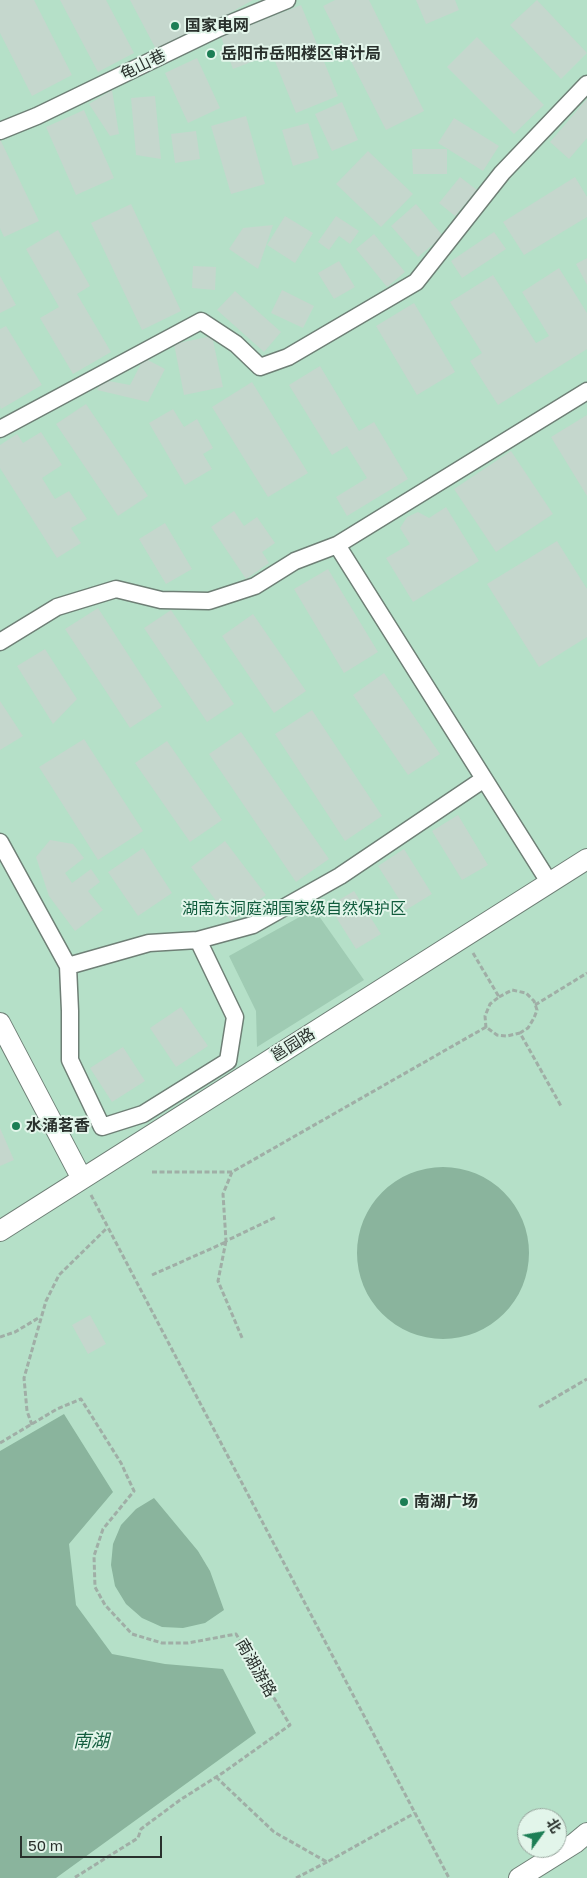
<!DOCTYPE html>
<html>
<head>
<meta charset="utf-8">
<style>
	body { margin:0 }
	#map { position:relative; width:587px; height:1878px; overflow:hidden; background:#e2f5ea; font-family:"Golos Text","Noto Sans SC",sans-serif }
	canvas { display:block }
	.north { position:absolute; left:517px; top:1808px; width:50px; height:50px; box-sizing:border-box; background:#e2f5ea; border:1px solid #98a69e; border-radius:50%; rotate:58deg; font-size:14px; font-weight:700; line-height:20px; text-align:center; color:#29302c }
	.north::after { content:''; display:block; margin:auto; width:18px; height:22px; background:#1c7e55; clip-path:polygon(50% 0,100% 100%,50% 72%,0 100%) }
	.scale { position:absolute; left:20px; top:1836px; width:142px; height:22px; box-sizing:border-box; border:2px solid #29302c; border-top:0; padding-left:6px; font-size:15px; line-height:18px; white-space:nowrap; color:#29302c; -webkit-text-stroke:4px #e2f5ea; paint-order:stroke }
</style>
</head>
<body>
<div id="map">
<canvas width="587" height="1878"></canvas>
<div class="north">北</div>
<div class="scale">50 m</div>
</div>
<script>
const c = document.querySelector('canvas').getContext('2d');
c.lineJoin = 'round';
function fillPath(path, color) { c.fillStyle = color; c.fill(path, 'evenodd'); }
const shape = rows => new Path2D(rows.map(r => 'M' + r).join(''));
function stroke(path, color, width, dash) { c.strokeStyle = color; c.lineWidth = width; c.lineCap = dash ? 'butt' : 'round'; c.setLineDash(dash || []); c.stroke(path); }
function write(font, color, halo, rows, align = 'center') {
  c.font = font + ' "Golos Text","Noto Sans SC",sans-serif'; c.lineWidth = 4; c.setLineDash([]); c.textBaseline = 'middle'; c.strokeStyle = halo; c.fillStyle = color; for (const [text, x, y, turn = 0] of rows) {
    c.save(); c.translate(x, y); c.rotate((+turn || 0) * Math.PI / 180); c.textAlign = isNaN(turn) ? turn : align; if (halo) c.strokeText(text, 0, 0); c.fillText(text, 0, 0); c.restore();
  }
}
fillPath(shape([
	[0,0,587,0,587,1878,0,1878],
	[527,1818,557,1818,557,1848,527,1848]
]), '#b5e0c8');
fillPath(shape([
	[314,909,364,980,257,1047,256,1011,229,956]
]), '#9fcbb3');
fillPath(shape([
	'357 1253a86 86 0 1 1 172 0a86 86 0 1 1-172 0Z',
	[64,1414,113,1492,69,1544,76,1605,112,1654,165,1664,223,1669,256,1733,56,1878,0,1878,0,1451],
	[154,1498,198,1551,210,1571,224,1610,205,1623,183,1628,162,1627,142,1618,126,1604,115,1586,111,1565,113,1544,121,1525,136,1509]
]), '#8ab49d');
fillPath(shape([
	[0,0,34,0,72,75,32,96,0,33],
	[60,0,106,0,134,53,98,72],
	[130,0,253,0,158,53],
	[335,0,369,0,424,111,386,130,323,6],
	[416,0,455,0,459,10,426,24],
	[537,0,587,53,561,79,510,25],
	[301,5,338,96,296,113,272,54,233,69,221,37],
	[477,37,544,105,514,134,447,67],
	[197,58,220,108,188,123,165,73],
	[112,90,119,134,110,136,89,104],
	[155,96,161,159,136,155,131,98],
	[587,99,587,138,569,159,550,142],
	[342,102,358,140,332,151,315,114],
	[84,110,114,178,76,195,46,127],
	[246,116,265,184,231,194,211,126],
	[454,118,499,146,483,171,438,143],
	[308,123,319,158,293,166,282,130],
	[196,131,200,159,175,163,171,134],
	[0,139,39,221,4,237,0,228],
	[412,149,447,149,447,174,413,174],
	[368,151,413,194,381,227,336,184],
	[460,177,477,190,455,216,439,203],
	[575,177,587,197,587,217,524,255,503,222],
	[131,204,181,311,142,330,91,223],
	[416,204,443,236,418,257,391,226],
	[285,216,313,233,295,263,267,245],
	[336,216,359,231,350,244,339,236,329,250,318,242],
	[273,225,258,269,229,249,243,228],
	[58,230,90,286,77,294,111,352,73,374,40,318,59,307,26,249],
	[494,232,506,249,462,278,451,261],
	[374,234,405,272,387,287,356,249],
	[587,258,587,285,576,264],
	[339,261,355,287,334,299,318,273],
	[193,266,216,267,215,290,192,288],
	[559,268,587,313,587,349,498,405,470,361,482,353,450,302,493,275,536,343,549,336,522,292],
	[0,276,16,305,0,313],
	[282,290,314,306,303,328,271,313],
	[235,291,281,332,264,352,217,310],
	[414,303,455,372,417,395,376,326],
	[6,326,42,385,1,409,0,406,0,329],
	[212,336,223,387,184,395,174,344],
	[144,358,165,369,148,402,97,390,103,380,130,385],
	[320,366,359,431,374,422,408,479,347,516,336,497,367,478,347,446,332,455,289,385],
	[252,382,308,473,268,497,212,407],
	[86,404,148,496,118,516,56,424],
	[173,409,184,427,197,419,213,448,203,454,212,469,185,485,149,423],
	[587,415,587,496,551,437],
	[41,432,62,465,42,478,55,499,69,491,87,519,71,528,81,543,57,558,0,468,0,445,17,434,23,443],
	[511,451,553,514,496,552,454,489],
	[446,507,479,561,413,602,386,558,410,544,400,528,407,517,418,512,429,518],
	[234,511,244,526,257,517,275,543,262,552,269,563,246,579,211,527],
	[165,523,192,569,166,584,139,539],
	[557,541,587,589,587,637,539,667,487,584],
	[328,569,378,652,344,673,294,589],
	[98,608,162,707,130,728,65,629],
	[171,610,234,704,207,722,144,628],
	[253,614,306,691,274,713,222,636],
	[45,649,77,699,53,724,17,666],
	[384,673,440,754,408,775,353,695],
	[0,701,23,736,0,750],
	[312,710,382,816,345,841,275,734],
	[241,732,329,859,296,882,209,754],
	[84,739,143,831,98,860,39,767],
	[167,741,222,820,190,842,135,763],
	[458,815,488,865,462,880,432,831],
	[50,840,73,844,84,858,65,873,72,883,91,869,100,882,88,891,103,910,75,931,49,896,36,857],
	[225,841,266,895,231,921,191,867],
	[143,848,172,893,138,916,108,872],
	[404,849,432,894,406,910,378,866],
	[354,891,381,934,356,949,329,906],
	[181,1007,208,1046,176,1067,150,1028],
	[123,1047,145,1081,112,1102,90,1068],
	[0,1128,14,1160,0,1166],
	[90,1315,106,1344,88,1354,72,1325]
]), '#c5d7cd');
const minor = shape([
	[0,131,37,116,219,28,287,0],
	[0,429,201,321,236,344,260,367,288,357,416,282,502,173,587,84],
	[0,642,57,607,116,589,161,600,209,601,255,586,295,561,337,545],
	[0,842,68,966,149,943,198,940,253,925,340,876,484,779],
	[549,882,337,545,587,391],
	[68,966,70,1011,70,1060,102,1127,143,1114,228,1061,235,1017,198,940]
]);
const tertiary = shape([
	[0,1023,82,1179],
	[0,1231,587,859],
	[519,1878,575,1843,587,1833]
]);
stroke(minor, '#6f7f76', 19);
stroke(tertiary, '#6f7f76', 22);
stroke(shape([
	[473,953,499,997,490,1004,485,1016,486,1028],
	[499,997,512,990,526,993,534,1001,537,1010,534,1018,528,1028,520,1033],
	[535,1005,587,973],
	[152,1172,232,1172,486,1027,497,1035,507,1036,520,1033,561,1106],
	[232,1172,223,1194,226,1241,276,1217],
	[91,1195,449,1878],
	[226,1241,218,1281,243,1340],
	[152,1275,226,1242],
	[0,1337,15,1332,40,1317],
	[539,1407,587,1379],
	[32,1425,27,1411,24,1378,46,1301,59,1275,107,1228],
	[0,1443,57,1409,81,1399,121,1463,134,1491,103,1529,94,1556,95,1587,105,1605,132,1634,162,1643,188,1643,236,1634,290,1725,224,1772,180,1800,141,1829,138,1838,74,1878],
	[216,1777,274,1832,327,1862,415,1813],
	[296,1878,327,1862]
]), '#a0aea6', 3, [5, 2.5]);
stroke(minor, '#fff', 16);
stroke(tertiary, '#fff', 20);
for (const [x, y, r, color] of [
	[175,26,5,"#1c7e55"],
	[211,54,5,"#1c7e55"],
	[16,1126,5,"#1c7e55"],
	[404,1502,5,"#1c7e55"]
]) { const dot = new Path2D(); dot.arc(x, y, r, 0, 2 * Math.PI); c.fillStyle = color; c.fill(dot); stroke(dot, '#e2f5ea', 2); }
write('bold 16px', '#29302c', '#e2f5ea', [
	["国家电网",185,26],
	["岳阳市岳阳楼区审计局",221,54],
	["水涌茗香",26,1126],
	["南湖广场",414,1502]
], 'left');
write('16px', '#29302c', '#e2f5ea', [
	["龟山巷",143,65,-26],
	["邕园路",293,1045,-32],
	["南湖游路",256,1668,60]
]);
write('16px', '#115c3d', '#e2f5ea', [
	["湖南东洞庭湖国家级自然保护区",294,909]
]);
write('italic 18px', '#145e3f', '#e2f5ea', [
	["南湖",91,1741]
]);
</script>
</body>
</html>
